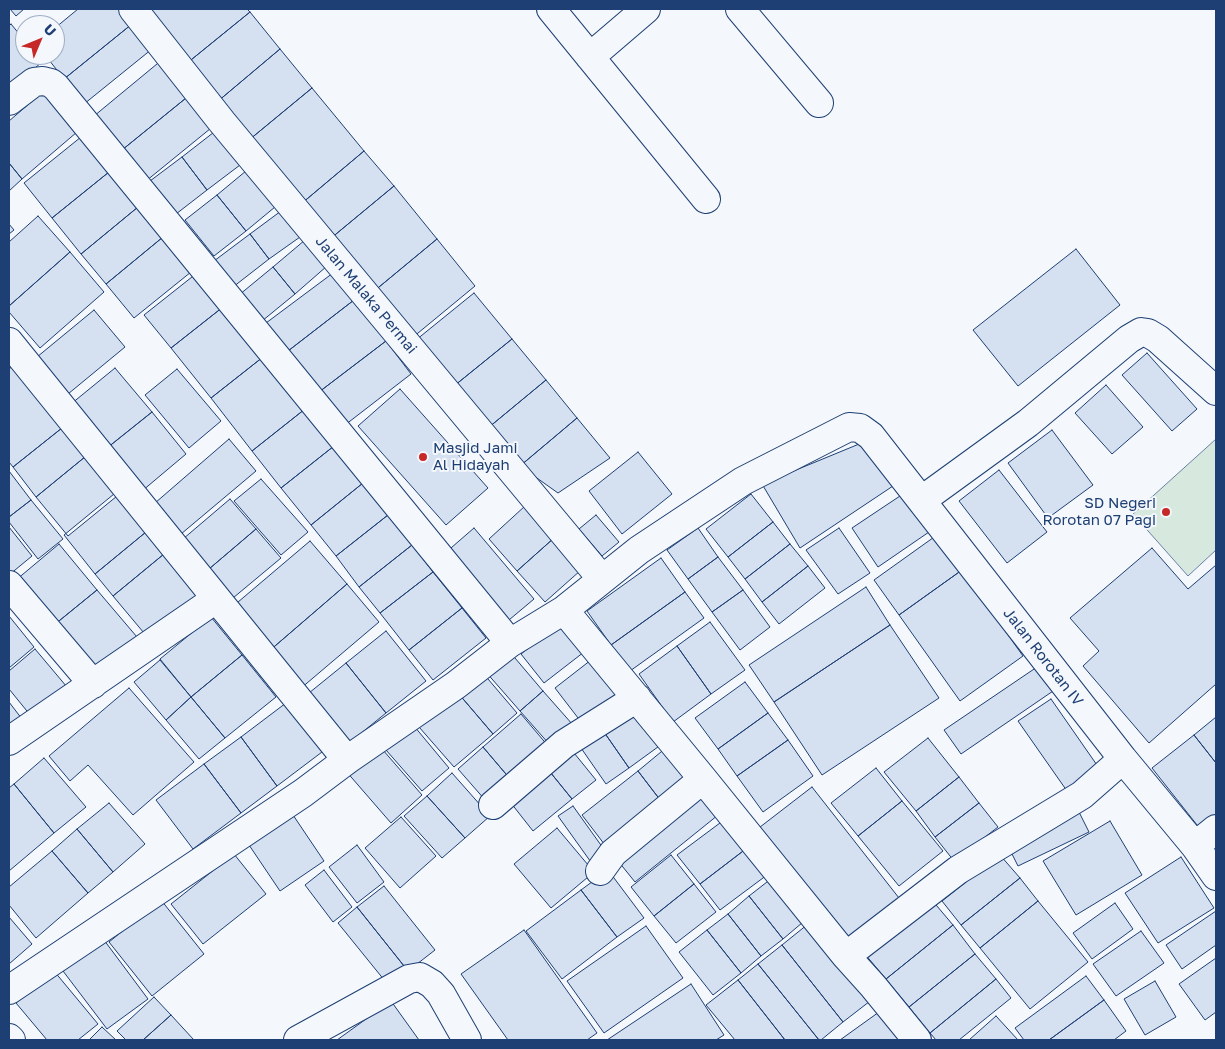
<!DOCTYPE html>
<html>
<head>
<meta charset="utf-8">
<style>
	body { margin:0 }
	#map { position:relative; width:1225px; height:1049px; overflow:hidden; background:#f4f7fb; font-family:"Golos Text",sans-serif }
	canvas { display:block }
	.frame { position:absolute; inset:0; border:10px solid #1d3f73; pointer-events:none }
	.north { position:absolute; left:15px; top:15px; width:50px; height:50px; box-sizing:border-box; background:#f4f7fb; border:1px solid #9eadc5; border-radius:50%; rotate:45deg; font-size:14px; font-weight:700; line-height:20px; text-align:center; color:#1d3f73 }
	.north::after { content:''; display:block; margin:auto; width:18px; height:22px; background:#c62828; clip-path:polygon(50% 0,100% 100%,50% 72%,0 100%) }
</style>
</head>
<body>
<div id="map">
<canvas width="1225" height="1049"></canvas>
<div class="frame"></div>
<div class="north">U</div>
</div>
<script>
const c = document.querySelector('canvas').getContext('2d');
c.lineJoin = 'round';
function fillPath(path, color) { c.fillStyle = color; c.fill(path, 'evenodd'); }
const shape = rows => new Path2D(rows.map(r => 'M' + r).join(''));
function stroke(path, color, width, dash) { c.strokeStyle = color; c.lineWidth = width; c.lineCap = dash ? 'butt' : 'round'; c.setLineDash(dash || []); c.stroke(path); }
function write(font, color, halo, rows, align = 'center') {
  c.font = font + ' "Golos Text",sans-serif'; c.lineWidth = 4; c.setLineDash([]); c.textBaseline = 'middle'; c.strokeStyle = halo; c.fillStyle = color; for (const [text, x, y, turn = 0] of rows) {
    c.save(); c.translate(x, y); c.rotate((+turn || 0) * Math.PI / 180); c.textAlign = isNaN(turn) ? turn : align; if (halo) c.strokeText(text, 0, 0); c.fillText(text, 0, 0); c.restore();
  }
}
const green = shape([
	[1216,439,1216,550,1188,576,1133,514,1216,439]
]);
fillPath(green, '#d7e8df');
stroke(green, '#687fa3', 1);
const building = shape([
	[10,9,24,9,16,16,10,9],
	[78,9,120,9,132,24,64,79,45,55,55,55,55,28,78,9],
	[150,9,247,9,250,12,186,64,150,9],
	[250,12,280,49,217,102,186,64,250,12],
	[11,24,25,41,25,55,36,55,42,62,9,90,9,26,11,24],
	[132,24,152,49,84,104,64,79,132,24],
	[280,49,312,88,249,140,217,102,280,49],
	[163,59,191,94,122,150,94,116,163,59],
	[312,88,364,151,301,204,249,140,312,88],
	[43,92,77,132,22,179,9,163,9,121,43,92],
	[191,94,216,124,146,181,122,150,191,94],
	[218,129,244,162,207,190,182,157,218,129],
	[81,137,109,172,52,218,24,183,81,137],
	[364,151,394,186,330,239,301,204,364,151],
	[182,157,207,190,176,214,150,181,182,157],
	[9,163,22,179,9,191,9,163],
	[252,166,281,202,246,231,217,195,252,166],
	[109,172,138,207,81,254,52,218,109,172],
	[394,186,437,239,373,292,330,239,394,186],
	[217,195,246,231,214,256,185,220,217,195],
	[138,207,163,237,106,284,81,254,138,207],
	[281,211,300,237,269,259,250,234,281,211],
	[38,216,70,252,9,306,9,242,38,216],
	[9,224,14,230,9,234,9,224],
	[250,234,269,259,233,287,214,261,250,234],
	[163,237,191,272,134,318,106,284,163,237],
	[437,239,475,286,412,338,373,292,437,239],
	[305,240,327,266,295,294,273,267,305,240],
	[1076,249,1120,305,1018,386,973,330,1076,249],
	[70,252,104,292,40,348,9,312,9,306,70,252],
	[273,267,295,294,262,321,239,295,273,267],
	[197,273,223,307,171,348,144,315,197,273],
	[333,273,354,300,288,351,266,323,333,273],
	[474,293,512,339,454,386,416,340,474,293],
	[354,300,386,341,319,392,288,351,354,300],
	[223,307,263,357,211,398,171,348,223,307],
	[94,310,125,347,68,394,37,357,94,310],
	[512,339,546,380,488,428,454,386,512,339],
	[386,341,411,374,345,425,319,392,386,341],
	[1147,353,1197,409,1172,431,1122,375,1147,353],
	[263,357,305,409,252,451,211,398,263,357],
	[18,362,67,424,13,467,9,462,9,369,18,362],
	[115,368,152,412,107,448,71,404,115,368],
	[177,369,221,421,189,448,145,395,177,369],
	[546,380,577,418,520,466,488,428,546,380],
	[1106,385,1143,427,1112,454,1075,413,1106,385],
	[400,389,488,488,446,525,358,426,400,389],
	[305,409,334,446,281,488,252,451,305,409],
	[152,412,186,454,142,491,107,448,152,412],
	[577,418,610,458,558,493,520,466,577,418],
	[67,424,91,452,36,497,13,467,67,424],
	[1052,430,1093,485,1048,518,1008,463,1052,430],
	[229,439,256,471,181,534,155,503,229,439],
	[864,442,893,486,800,548,762,484,864,442],
	[334,446,363,483,311,525,281,488,334,446],
	[91,452,122,492,68,536,36,497,91,452],
	[638,452,672,494,622,534,589,491,638,452],
	[999,470,1047,532,1007,563,959,501,999,470],
	[9,471,31,500,9,517,9,471],
	[261,479,308,532,281,555,234,501,261,479],
	[363,483,388,515,336,556,311,525,363,483],
	[114,494,146,532,95,574,64,535,114,494],
	[751,494,773,522,728,557,706,529,751,494],
	[903,494,929,532,878,567,852,528,903,494],
	[230,499,256,529,209,569,183,539,230,499],
	[31,500,63,539,38,559,9,522,9,517,31,500],
	[525,506,554,538,517,571,489,539,525,506],
	[388,515,412,545,359,587,336,556,388,515],
	[596,515,619,542,602,556,579,529,596,515],
	[773,522,790,544,745,579,728,557,773,522],
	[9,527,32,556,9,575,9,527],
	[474,528,534,599,503,625,444,554,474,528],
	[698,528,718,557,688,579,667,550,698,528],
	[839,528,870,573,838,594,806,550,839,528],
	[256,529,281,558,233,598,209,569,256,529],
	[146,532,164,554,113,596,95,574,146,532],
	[937,535,962,570,899,615,874,580,937,535],
	[554,538,581,570,545,602,517,571,554,538],
	[310,541,347,584,268,652,231,608,310,541],
	[59,544,97,590,54,625,16,580,59,544],
	[790,544,808,566,762,602,745,579,790,544],
	[412,545,433,572,380,613,359,587,412,545],
	[1152,548,1188,589,1216,565,1216,684,1149,743,1083,666,1099,651,1070,618,1152,548],
	[164,554,199,598,149,639,113,596,164,554],
	[718,557,743,590,712,612,688,579,718,557],
	[661,558,685,592,611,645,587,611,661,558],
	[808,566,825,588,779,624,762,602,808,566],
	[962,570,1023,656,960,701,899,615,962,570],
	[433,572,462,608,409,650,380,613,433,572],
	[347,584,379,622,300,689,268,652,347,584],
	[866,587,890,625,774,702,749,665,866,587],
	[97,590,137,637,94,673,54,625,97,590],
	[743,590,770,627,740,650,712,612,743,590],
	[685,592,704,618,630,671,611,645,685,592],
	[462,608,486,638,433,680,409,650,462,608],
	[9,616,34,647,9,668,9,616],
	[211,617,242,655,191,697,160,659,211,617],
	[562,622,584,652,544,683,521,654,562,622],
	[710,622,745,670,711,694,677,646,710,622],
	[890,625,939,698,822,775,774,702,890,625],
	[386,631,426,681,386,713,346,663,386,631],
	[677,646,711,694,673,722,639,674,677,646],
	[35,649,67,687,31,716,9,689,9,671,35,649],
	[509,651,543,691,520,711,485,671,509,651],
	[242,655,276,697,225,738,191,697,242,655],
	[160,660,191,697,166,720,134,682,160,660],
	[591,660,621,699,585,727,555,688,591,660],
	[346,663,386,713,349,743,309,693,346,663],
	[1040,665,1056,689,961,754,944,730,1040,665],
	[482,672,517,713,493,734,458,693,482,672],
	[745,682,768,713,718,749,695,718,745,682],
	[129,688,194,762,133,815,88,765,70,781,49,756,129,688],
	[543,691,573,725,550,745,520,711,543,691],
	[458,693,493,734,454,767,419,727,458,693],
	[191,697,225,738,199,759,166,720,191,697],
	[1051,699,1099,768,1067,791,1018,721,1051,699],
	[9,702,22,719,9,730,9,702],
	[286,703,322,752,277,786,241,737,286,703],
	[637,709,662,744,629,768,604,732,637,709],
	[768,713,788,740,737,776,718,749,768,713],
	[521,714,549,747,511,780,483,747,521,714],
	[1216,717,1216,763,1194,735,1216,717],
	[414,726,449,768,422,791,386,750,414,726],
	[604,732,629,768,606,784,581,748,604,732],
	[1194,735,1216,763,1216,818,1201,830,1152,768,1194,735],
	[241,737,277,786,241,813,204,764,241,737],
	[928,738,959,777,916,811,884,772,928,738],
	[788,740,813,776,763,812,737,776,788,740],
	[376,742,422,795,391,823,345,770,376,742],
	[483,747,511,780,486,801,458,769,483,747],
	[667,747,694,781,664,805,638,771,667,747],
	[570,748,596,780,572,799,546,767,570,748],
	[44,758,86,807,54,833,14,784,44,758],
	[204,764,241,813,193,849,156,800,204,764],
	[546,767,572,799,533,831,507,798,546,767],
	[876,768,902,801,858,836,831,803,876,768],
	[638,771,664,805,608,849,582,815,638,771],
	[452,773,490,816,465,838,427,796,452,773],
	[959,777,979,803,935,837,916,811,959,777],
	[14,784,54,833,9,871,9,788,14,784],
	[702,785,723,811,635,882,614,856,702,785],
	[812,787,899,898,838,946,751,834,812,787],
	[427,796,465,838,442,858,404,816,427,796],
	[902,801,943,851,899,886,858,836,902,801],
	[109,803,145,844,113,872,77,829,109,803],
	[979,803,998,827,954,861,935,837,979,803],
	[573,806,608,855,593,865,558,816,573,806],
	[1078,810,1089,832,1018,866,1007,844,1078,810],
	[291,812,324,861,280,891,247,842,291,812],
	[401,817,436,856,400,888,365,848,401,817],
	[728,817,751,845,700,884,677,855,728,817],
	[1110,821,1142,875,1076,915,1043,861,1110,821],
	[557,828,594,872,551,908,514,864,557,828],
	[77,829,113,872,88,893,52,851,77,829],
	[357,845,384,882,357,903,329,867,357,845],
	[751,845,771,872,720,910,700,884,751,845],
	[52,851,88,893,36,938,9,905,9,887,52,851],
	[234,854,266,894,203,944,171,904,234,854],
	[671,855,694,884,654,916,631,887,671,855],
	[1000,855,1020,878,961,925,942,901,1000,855],
	[1181,857,1214,908,1158,943,1125,893,1181,857],
	[324,870,352,907,333,922,305,885,324,870],
	[608,870,644,918,617,937,581,890,608,870],
	[776,875,809,917,783,939,749,896,776,875],
	[1020,878,1038,901,980,948,961,925,1020,878],
	[694,884,716,912,676,943,654,916,694,884],
	[384,886,435,950,408,971,357,907,384,886],
	[581,890,617,937,562,979,526,931,581,890],
	[749,896,783,939,761,956,728,914,749,896],
	[931,899,953,925,886,979,864,953,931,899],
	[161,900,204,954,152,996,109,942,161,900],
	[1038,901,1088,962,1030,1009,980,948,1038,901],
	[1115,903,1133,929,1092,959,1073,933,1115,903],
	[357,907,408,971,389,986,338,923,357,907],
	[1216,911,1216,945,1182,969,1166,945,1216,911],
	[728,914,761,956,741,973,707,930,728,914],
	[9,917,32,944,9,964,9,917],
	[813,920,874,998,843,1022,782,945,813,920],
	[953,925,975,954,909,1007,886,979,953,925],
	[646,926,683,978,604,1033,567,981,646,926],
	[524,930,597,1033,587,1040,508,1040,461,974,524,930],
	[707,930,741,973,713,995,679,952,707,930],
	[1141,931,1164,963,1116,996,1093,964,1141,931],
	[104,940,148,999,107,1029,63,971,104,940],
	[782,945,843,1022,821,1040,819,1040,758,964,782,945],
	[975,954,996,979,930,1033,909,1007,975,954],
	[1216,958,1216,1012,1205,1020,1179,984,1216,958],
	[758,964,819,1040,785,1040,738,980,758,964],
	[54,971,98,1024,78,1040,47,1040,16,1003,54,971],
	[1086,976,1104,1000,1049,1040,1024,1040,1015,1028,1086,976],
	[996,979,1011,998,959,1040,936,1040,930,1033,996,979],
	[738,980,785,1040,735,1040,706,1005,738,980],
	[1155,981,1176,1017,1145,1035,1124,999,1155,981],
	[691,984,724,1035,716,1040,607,1040,691,984],
	[154,997,171,1015,143,1040,126,1040,117,1031,154,997],
	[1104,1000,1126,1031,1114,1040,1049,1040,1104,1000],
	[391,1001,419,1040,337,1040,391,1001],
	[886,1007,909,1040,840,1040,886,1007],
	[171,1015,194,1040,143,1040,171,1015],
	[996,1016,1018,1040,969,1040,996,1016],
	[102,1027,116,1040,89,1040,102,1027]
]);
fillPath(building, '#d5e0f0');
stroke(building, '#1d3f73', 1);
const minor = shape([
	[133,9,222,122,602,579],
	[551,9,706,199],
	[740,9,819,103],
	[590,57,646,9],
	[9,101,34,82,43,81,51,83,56,87,510,643],
	[9,342,347,760],
	[922,500,1028,423,1129,339,1141,332,1148,333,1158,339,1216,391],
	[9,585,93,684],
	[564,610,703,779,846,956,873,986,917,1040],
	[9,741,216,599],
	[493,805,564,744,637,698],
	[1195,846,1216,829],
	[600,871,613,853,703,779],
	[846,956,958,870,1082,795,1123,759],
	[9,990,303,793,347,760,456,685,510,643,564,610,639,550,743,481,849,427,860,428,871,436,1123,759,1195,846,1216,876],
	[9,1038,11,1040],
	[298,1040,409,979,420,977,432,984,441,994,467,1040]
]);
stroke(minor, '#1d3f73', 30);
stroke(minor, '#f4f7fb', 28);
for (const [x, y, r, color] of [
	[423,457,5,"#c62828"],
	[1166,512,5,"#c62828"]
]) { const dot = new Path2D(); dot.arc(x, y, r, 0, 2 * Math.PI); c.fillStyle = color; c.fill(dot); stroke(dot, '#f4f7fb', 2); }
write('15px', '#1d3f73', '#f4f7fb', [
	["Jalan Malaka Permai",366,295,50],
	["Jalan Rorotan IV",1043,657,52]
]);
write('15px', '#1d3f73', '#f4f7fb', [
	["Masjid Jami",433,448],
	["Al Hidayah",433,465],
	["SD Negeri",1156,503,"right"],
	["Rorotan 07 Pagi",1156,520,"right"]
], 'left');
</script>
</body>
</html>
